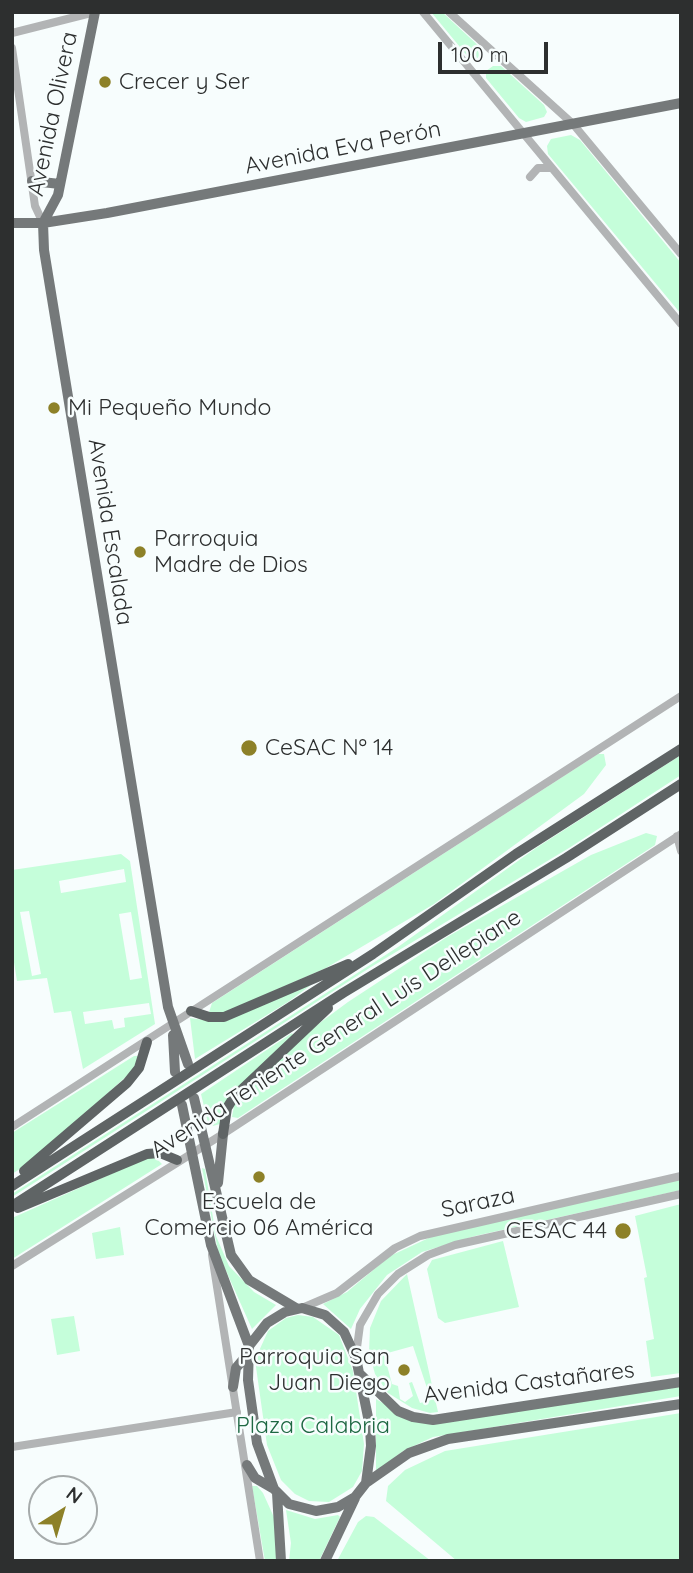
<!DOCTYPE html>
<html>
<head>
<meta charset="utf-8">
<style>
	body { margin:0 }
	#map { position:relative; width:693px; height:1573px; overflow:hidden; background:#f7fdfd; font-family:Quicksand,sans-serif }
	canvas { display:block }
	.frame { position:absolute; inset:0; border:14px solid #2d2f2f; pointer-events:none }
	.north { position:absolute; left:28px; top:1475px; width:70px; height:70px; box-sizing:border-box; background:#f7fdfd; border:2px solid #a6abab; border-radius:50%; rotate:37deg; font-size:19px; font-weight:700; line-height:28px; text-align:center; color:#2d2f2f }
	.north::after { content:''; display:block; margin:auto; width:24px; height:32px; background:#8d8128; clip-path:polygon(50% 0,100% 100%,50% 72%,0 100%) }
	.scale { position:absolute; left:438px; top:42px; width:110px; height:32px; box-sizing:border-box; border:4px solid #2d2f2f; border-top:0; padding-left:9px; font-size:21px; line-height:24px; white-space:nowrap; color:#2d2f2f; -webkit-text-stroke:5px #f7fdfd; paint-order:stroke }
</style>
</head>
<body>
<div id="map">
<canvas width="693" height="1573"></canvas>
<div class="frame"></div>
<div class="north">N</div>
<div class="scale">100 m</div>
</div>
<script>
const c = document.querySelector('canvas').getContext('2d');
c.lineJoin = 'round';
function fillPath(path, color) { c.fillStyle = color; c.fill(path, 'evenodd'); }
const shape = rows => new Path2D(rows.map(r => 'M' + r).join(''));
function stroke(path, color, width, dash) { c.strokeStyle = color; c.lineWidth = width; c.lineCap = dash ? 'butt' : 'round'; c.setLineDash(dash || []); c.stroke(path); }
function write(font, color, halo, rows, align = 'center') {
  c.font = font + ' Quicksand,sans-serif'; c.lineWidth = 5; c.setLineDash([]); c.textBaseline = 'middle'; c.strokeStyle = halo; c.fillStyle = color; for (const [text, x, y, turn = 0] of rows) {
    c.save(); c.translate(x, y); c.rotate((+turn || 0) * Math.PI / 180); c.textAlign = isNaN(turn) ? turn : align; if (halo) c.strokeText(text, 0, 0); c.fillText(text, 0, 0); c.restore();
  }
}
fillPath(shape([
	[431,12,442,12,482,49,481,55,476,59,469,58],
	[493,66,501,66,544,105,547,112,544,117,526,122,519,118,486,78,486,71],
	[571,135,580,140,681,263,681,314,548,154,547,146,551,139],
	[598,754,604,754,606,765,584,794,434,904,326,968,219,1015,209,1012,212,1003],
	[681,755,681,775,569,848,371,967,12,1197,12,1194,398,947,536,848],
	[646,833,657,836,655,845,259,1104,238,1118,232,1117,235,1100,317,1025,348,1002,447,937,591,855],
	[121,854,130,861,155,1024,83,1069,71,1011,54,1013,47,978,17,981,12,950,12,870],
	[124,869,126,882,61,893,59,881],
	[29,911,41,974,32,976,20,912],
	[131,912,142,978,130,980,119,914],
	[149,1003,151,1014,124,1018,125,1027,114,1029,112,1020,85,1024,83,1012],
	[311,985,288,1002,195,1059,190,1018,211,1021],
	[292,1033,294,1037,233,1093,220,1124,213,1126,208,1123,201,1094],
	[134,1056,138,1056,139,1065,32,1161,12,1174,12,1133],
	[149,1157,155,1157,162,1164,12,1259,12,1218],
	[202,1168,205,1169,216,1236,229,1266,254,1292,276,1305,252,1329,219,1255,216,1241],
	[681,1179,681,1190,475,1236,422,1252,387,1275,360,1309,351,1329,323,1304,347,1292,390,1256,433,1236],
	[681,1204,681,1373,651,1377,646,1341,654,1339,644,1278,647,1277,635,1216],
	[120,1227,124,1255,96,1259,92,1233],
	[503,1241,519,1307,445,1323,438,1318,427,1269,432,1260],
	[407,1274,438,1412,430,1413,412,1408,388,1393,375,1374,369,1352,370,1328,381,1301],
	[413,1346,431,1400,420,1403,412,1382,409,1383,413,1396,405,1402,400,1399,398,1386,392,1384,384,1354],
	[298,1315,313,1317,339,1335,353,1371,364,1444,362,1471,353,1487,329,1502,309,1501,295,1494,281,1480,267,1445,256,1367,259,1351,268,1331,286,1318],
	[74,1316,80,1351,57,1355,51,1319],
	[681,1385,681,1396,433,1437,403,1451,376,1472,376,1399,410,1419],
	[681,1413,681,1561,457,1561,386,1501,388,1486,405,1470,445,1451],
	[252,1486,257,1486,263,1493,277,1524,277,1561,265,1561],
	[286,1510,315,1519,338,1515,340,1517,319,1561,289,1561,291,1543],
	[366,1516,374,1517,431,1561,337,1561,358,1522]
]), '#c5feda');
stroke(shape([
	[423,12,681,324],
	[449,12,573,124,681,254],
	[12,33,95,12],
	[12,48,35,206,43,223],
	[530,177,538,168,550,168],
	[677,836,681,851],
	[12,1127,681,696],
	[212,1255,260,1561],
	[12,1266,223,1134,681,834],
	[302,1308,337,1293,395,1248,420,1236,681,1176],
	[356,1355,360,1325,378,1294,398,1274,428,1255,455,1245,681,1194],
	[12,1447,237,1412]
]), '#b2b4b5', 8);
stroke(shape([
	[32,181,60,184],
	[12,223,43,223,107,213,681,103],
	[43,223,44,250,168,1007,188,1064],
	[43,223,58,195,95,12],
	[173,1035,175,1072],
	[194,1098,231,1255,249,1280,296,1308],
	[182,1105,211,1245,249,1346],
	[218,1183,223,1134],
	[361,1375,398,1411,413,1417,433,1420,681,1382],
	[233,1387,236,1368,247,1355],
	[247,1465,255,1478,274,1489,289,1504,316,1511,338,1507,355,1497,366,1483,371,1446,370,1427,356,1358,344,1332,325,1315,302,1308,285,1312,267,1323,249,1346,248,1380,257,1443,274,1489],
	[366,1483,409,1453,448,1439,681,1404],
	[277,1493,281,1561],
	[325,1561,355,1498]
]), '#75797a', 10);
stroke(shape([
	[191,1011,209,1017,224,1017,348,964],
	[223,1134,227,1108,234,1097,328,1008],
	[24,1171,127,1083,139,1068,147,1042],
	[12,1186,373,954,516,854,681,749],
	[12,1206,343,993,566,858,681,784],
	[18,1208,147,1154,160,1153,177,1160]
]), '#5f6465', 10);
for (const [x, y, r, color] of [
	[105,82,7,"#8d8128"],
	[54,408,7,"#8d8128"],
	[140,552,7,"#8d8128"],
	[249,748,9,"#8d8128"],
	[259,1177,7,"#8d8128"],
	[623,1231,9,"#8d8128"],
	[404,1370,7,"#8d8128"]
]) { const dot = new Path2D(); dot.arc(x, y, r, 0, 2 * Math.PI); c.fillStyle = color; c.fill(dot); stroke(dot, '#f7fdfd', 2.5); }
write('23px', '#2d2f2f', '#f7fdfd', [
	["Crecer y Ser",119,82],
	["Mi Pequeño Mundo",68,408],
	["Parroquia",154,539],
	["Madre de Dios",154,565],
	["CeSAC Nº 14",265,748],
	["Escuela de",259,1202,"center"],
	["Comercio 06 América",259,1228,"center"],
	["CESAC 44",607,1231,"right"],
	["Parroquia San",390,1357,"right"],
	["Juan Diego",390,1383,"right"]
], 'left');
write('23px', '#2d2f2f', '#f7fdfd', [
	["Avenida Olivera",53,114,-78],
	["Avenida Eva Perón",343,148,-11],
	["Avenida Escalada",110,532,81],
	["Avenida Teniente General Luís Dellepiane",336,1034,-33],
	["Saraza",478,1203,-12],
	["Avenida Castañares",529,1383,-7]
]);
write('23px', '#1d6842', '#f7fdfd', [
	["Plaza Calabria",313,1426]
]);
</script>
</body>
</html>
